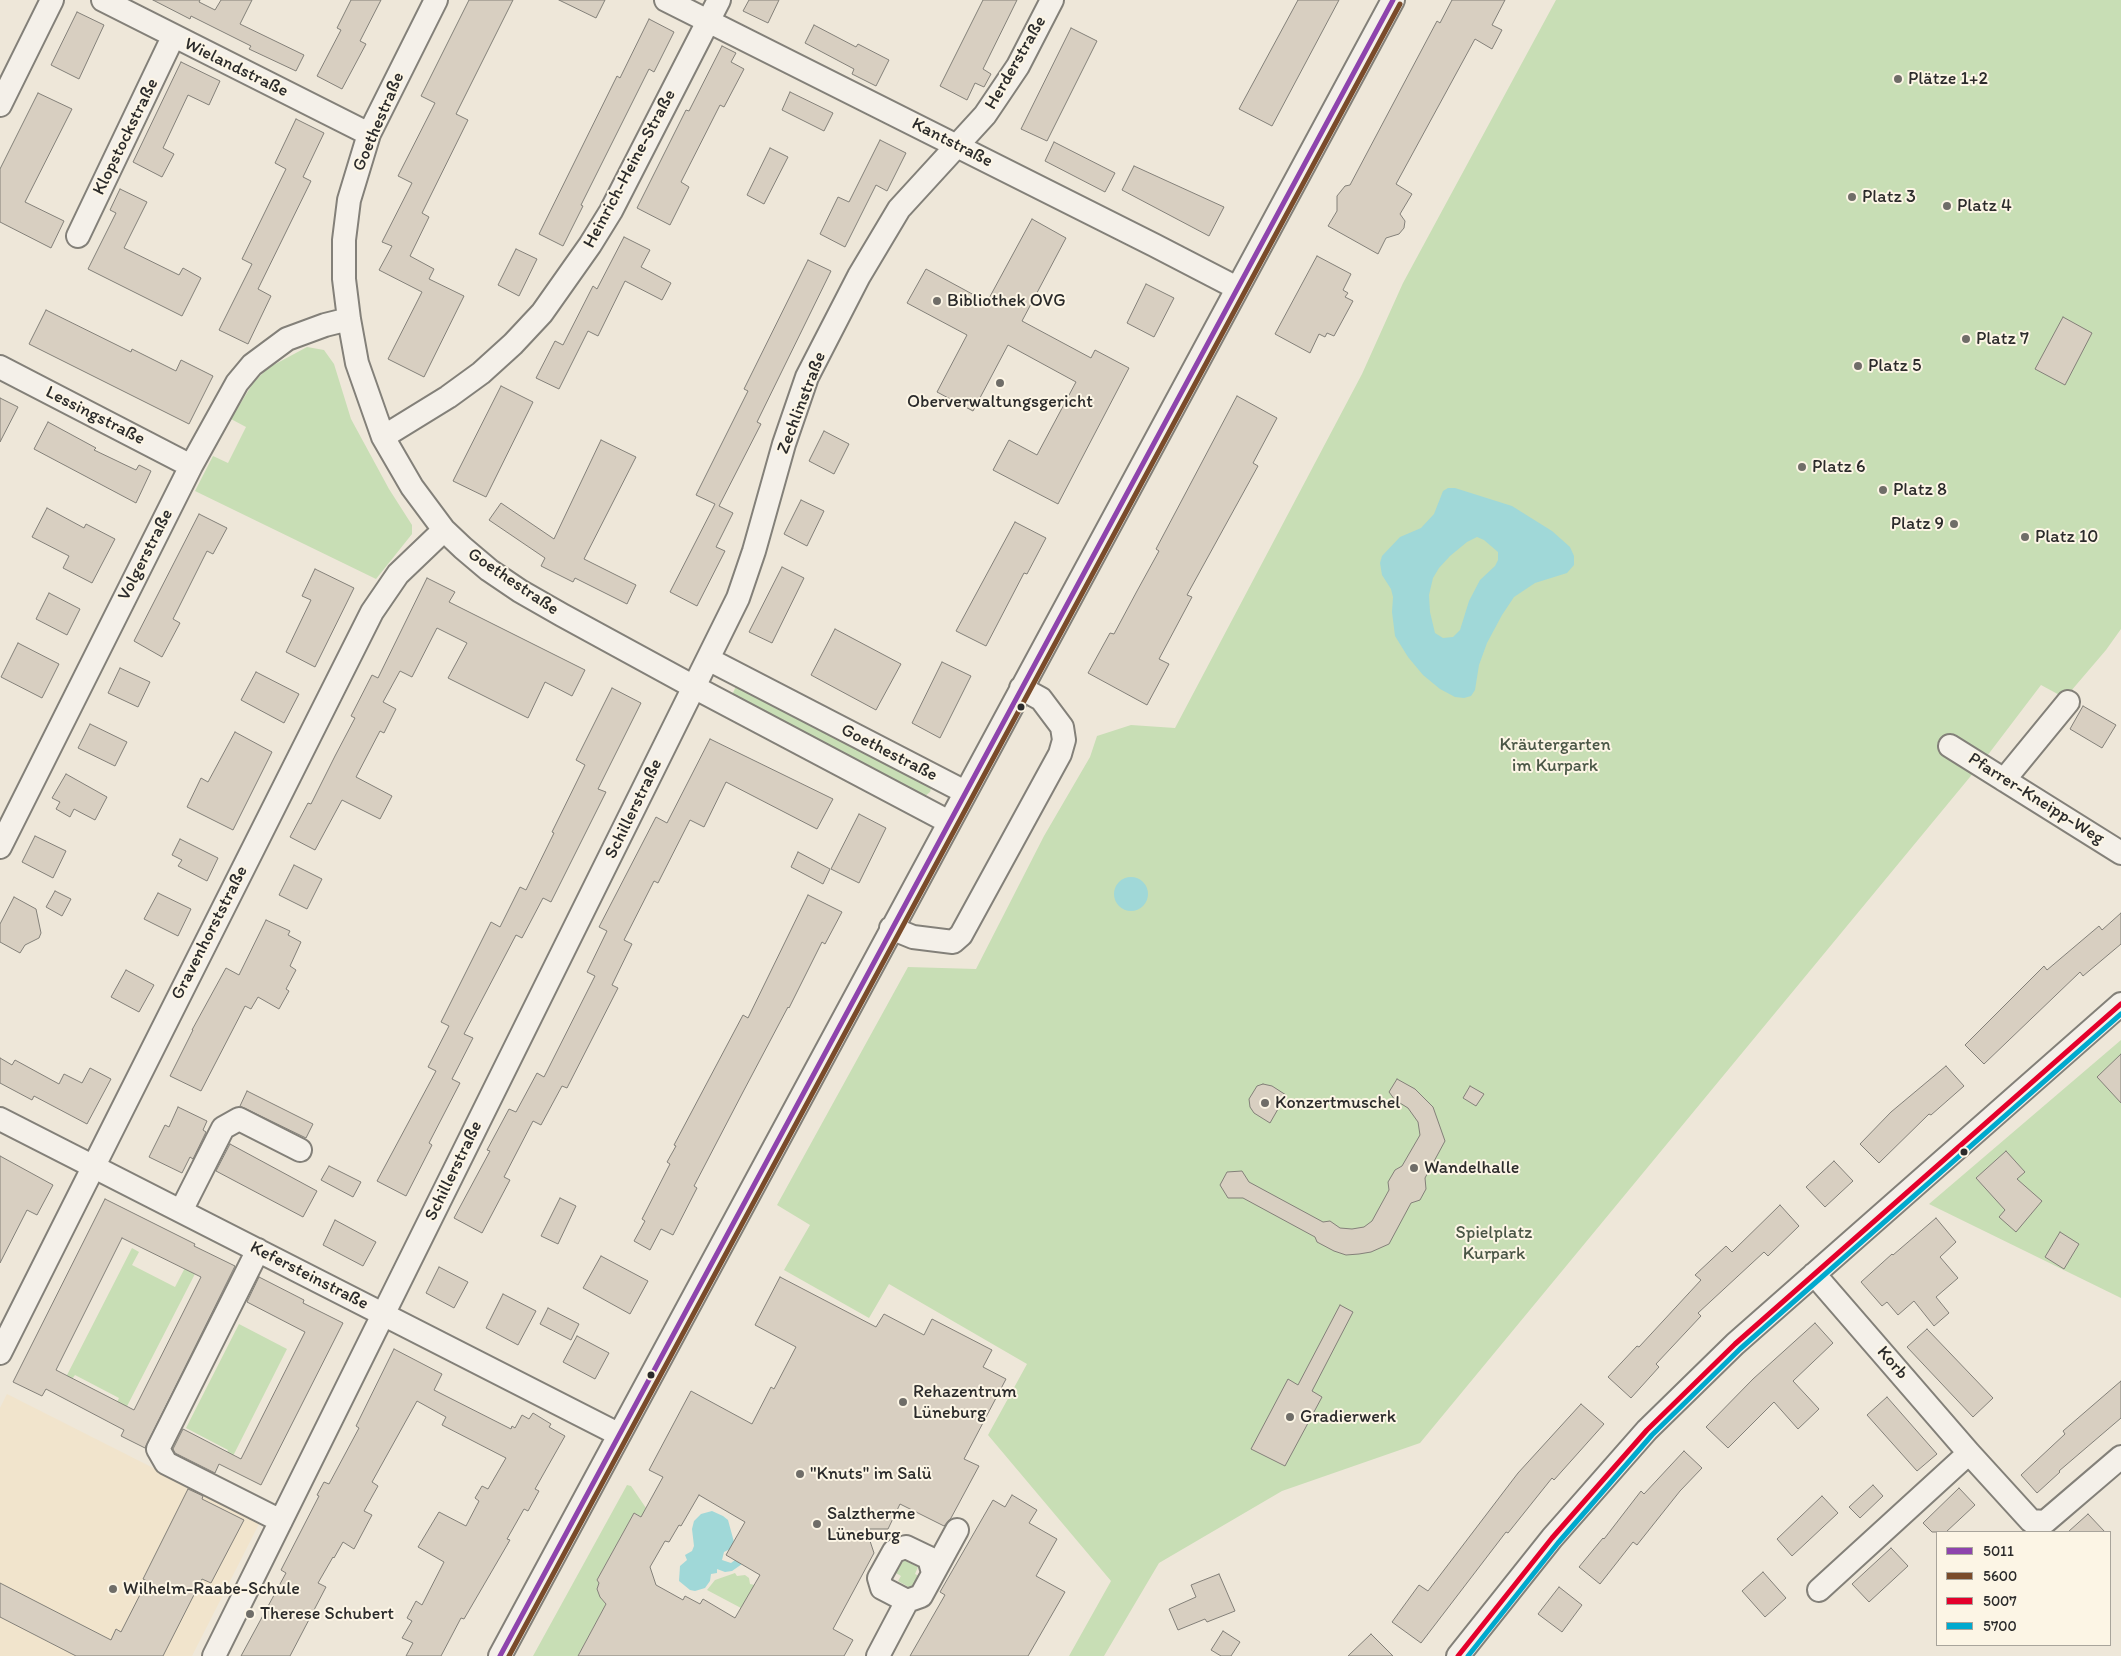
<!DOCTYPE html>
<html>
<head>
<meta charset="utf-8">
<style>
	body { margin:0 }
	#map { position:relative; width:2121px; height:1656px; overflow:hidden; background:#eee7d9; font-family:Itim,sans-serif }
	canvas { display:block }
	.legend { position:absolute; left:1936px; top:1531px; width:175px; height:115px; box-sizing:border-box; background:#fcf5e5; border:1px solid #a8a49b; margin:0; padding:6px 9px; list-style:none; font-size:15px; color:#2b2b2b }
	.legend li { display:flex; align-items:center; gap:10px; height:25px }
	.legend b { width:25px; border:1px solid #a8a49b }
</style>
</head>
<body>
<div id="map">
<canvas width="2121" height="1656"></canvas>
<ul class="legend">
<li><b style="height:6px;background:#8e44ad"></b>5011</li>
<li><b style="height:6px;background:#7a4b2a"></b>5600</li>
<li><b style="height:6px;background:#e4002b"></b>5007</li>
<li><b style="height:6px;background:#00a9ce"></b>5700</li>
</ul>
</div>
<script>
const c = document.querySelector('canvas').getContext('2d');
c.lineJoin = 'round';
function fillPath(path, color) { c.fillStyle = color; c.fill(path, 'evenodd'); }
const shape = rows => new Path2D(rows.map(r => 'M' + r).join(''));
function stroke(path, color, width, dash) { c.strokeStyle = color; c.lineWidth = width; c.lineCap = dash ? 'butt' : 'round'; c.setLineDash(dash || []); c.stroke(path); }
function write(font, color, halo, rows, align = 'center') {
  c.font = font + ' Itim,sans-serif'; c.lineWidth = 4; c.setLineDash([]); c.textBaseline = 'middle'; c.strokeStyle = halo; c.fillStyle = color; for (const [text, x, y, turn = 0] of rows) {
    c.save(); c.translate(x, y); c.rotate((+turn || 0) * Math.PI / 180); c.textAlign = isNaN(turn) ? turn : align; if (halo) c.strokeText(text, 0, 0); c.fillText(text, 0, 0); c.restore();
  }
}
fillPath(shape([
	[7,1394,260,1522,192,1656,0,1656,0,1408]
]), '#f1e4cc');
fillPath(shape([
	[1556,0,2121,0,2121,629,2106,650,2065,698,2041,685,1984,760,1420,1443,1282,1491,1159,1563,1104,1656,1069,1656,1111,1581,988,1435,1027,1364,889,1284,869,1318,784,1270,810,1225,777,1205,908,967,976,969,1044,836,1090,757,1097,736,1131,725,1175,728,1362,374,1403,283],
	[307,347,324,350,334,364,351,419,389,489,412,525,412,534,376,579,195,491,213,456,228,463,246,427,231,419,253,383,268,368],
	[737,684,932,785,930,792,924,797,732,695],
	[2121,1040,2121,1298,1929,1204],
	[132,1248,139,1252,132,1265,175,1287,188,1262,198,1268,122,1416,113,1411,119,1398,75,1375,72,1379,66,1377],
	[239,1324,287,1349,232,1458,226,1455,228,1450,186,1428],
	[627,1485,631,1486,646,1508,642,1517,634,1513,597,1580,599,1583,597,1589,600,1597,606,1604,578,1656,533,1656],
	[904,1560,918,1567,915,1574,919,1576,912,1589,898,1581,901,1576,896,1573],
	[735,1573,737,1576,745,1575,749,1578,750,1584,755,1585,741,1608,707,1590,715,1580]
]), '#c8deb5');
fillPath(shape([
	[1448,488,1455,488,1512,506,1552,531,1570,547,1574,556,1574,565,1567,573,1535,583,1514,597,1502,615,1487,643,1479,665,1475,690,1471,696,1464,698,1455,697,1440,689,1423,675,1408,657,1395,636,1392,612,1393,597,1391,589,1382,575,1380,563,1382,556,1400,537,1421,528,1434,514,1443,491],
	[1477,537,1484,540,1498,552,1498,560,1495,566,1480,580,1469,601,1460,630,1453,637,1443,638,1435,633,1430,612,1429,595,1433,578,1439,568,1450,556,1467,542],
	'1114 894a17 17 0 1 1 34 0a17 17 0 1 1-34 0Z',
	[712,1511,723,1516,728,1520,734,1542,730,1549,724,1552,722,1560,731,1563,735,1560,742,1564,732,1571,725,1572,717,1569,717,1573,711,1574,710,1581,705,1588,695,1591,690,1590,679,1581,680,1566,687,1560,685,1555,692,1551,694,1546,692,1529,694,1521,701,1514]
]), '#a0d8d8');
const building = shape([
	[153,0,200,0,199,2,215,10,221,0,252,0,240,24,304,55,296,71,249,49,251,46,191,16,190,19,153,0],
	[351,0,381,0,360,41,366,44,342,89,317,76,341,30,337,28,351,0],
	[469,0,513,0,456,114,468,120,422,213,429,217,410,256,434,269,429,279,464,296,424,377,388,359,422,292,379,270,392,246,382,242,412,183,398,176,435,103,421,96,469,0],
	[559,0,605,0,596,18,559,0],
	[749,0,779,0,768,23,743,11,749,0],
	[983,0,1017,0,983,69,991,74,984,87,975,83,967,100,940,86,983,0],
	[1298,0,1339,0,1272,126,1239,109,1298,0],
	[1452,0,1505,0,1492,25,1502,30,1492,49,1475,39,1396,184,1412,194,1400,214,1405,221,1404,228,1399,234,1386,238,1378,254,1328,226,1337,211,1337,196,1345,186,1350,185,1437,21,1440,23,1452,0],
	[77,12,104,25,79,79,51,65,77,12],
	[649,19,674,32,654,72,649,69,581,205,583,206,563,246,539,234,617,76,620,78,649,19],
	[814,25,856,47,858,44,889,60,876,86,852,74,854,69,805,43,814,25],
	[1071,28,1097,41,1047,141,1021,129,1071,28],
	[722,46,736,53,731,62,744,69,724,107,720,105,681,182,689,187,670,225,637,208,686,110,689,111,722,46],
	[181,62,220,81,209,105,188,95,163,148,174,154,162,177,133,162,181,62],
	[790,92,833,113,824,131,782,110,790,92],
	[38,93,72,109,25,202,64,221,51,248,0,222,0,169,38,93],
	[296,119,324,133,303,177,311,181,258,289,271,296,248,344,219,330,252,264,242,259,286,169,275,163,296,119],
	[880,140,906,153,887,191,876,185,845,247,820,234,838,197,849,202,880,140],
	[1054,142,1115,173,1105,192,1045,161,1054,142],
	[770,148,788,157,764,204,747,195,770,148],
	[1134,166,1224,207,1209,236,1122,190,1134,166],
	[120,189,147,202,124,248,179,275,183,268,201,278,182,316,88,269,116,213,110,210,120,189],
	[1032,219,1066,238,1022,321,1091,358,1095,350,1129,368,1058,504,993,470,1009,440,1037,455,1076,382,1008,345,973,411,937,392,967,335,907,303,926,269,987,302,1032,219],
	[624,237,650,250,641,267,671,283,662,300,625,281,598,336,588,331,559,389,536,378,555,341,563,345,593,286,597,289,624,237],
	[516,249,537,259,519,296,498,285,516,249],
	[1317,256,1351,274,1343,290,1348,293,1345,297,1353,301,1334,336,1327,333,1325,337,1319,334,1310,353,1275,334,1317,256],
	[808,260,831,271,757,422,761,424,719,506,733,513,716,547,725,551,697,606,670,592,715,504,696,495,748,391,744,389,808,260],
	[1146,284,1174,298,1154,337,1127,323,1146,284],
	[46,310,131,352,132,349,176,371,181,360,213,376,189,424,29,344,46,310],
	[2063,317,2092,333,2065,385,2035,369,2063,317],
	[501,386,533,402,486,497,453,481,501,386],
	[1237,396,1277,418,1253,463,1258,466,1187,595,1192,597,1159,659,1169,664,1147,705,1088,673,1110,633,1114,634,1137,591,1159,551,1156,549,1237,396],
	[0,398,18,407,0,442,0,398],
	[48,422,96,448,94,450,136,470,139,465,151,471,136,503,34,449,48,422],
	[824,431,849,444,834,474,809,461,824,431],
	[601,440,636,457,584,559,636,585,627,604,575,578,573,582,541,566,545,558,489,520,501,503,554,539,601,440],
	[801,500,824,511,807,546,784,534,801,500],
	[47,508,84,528,86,524,115,539,92,583,63,568,69,556,32,537,47,508],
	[199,514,227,528,213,554,207,551,173,619,180,623,162,657,134,641,199,514],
	[1015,522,1046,538,1027,574,1024,573,986,646,956,631,1015,522],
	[782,567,804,578,772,643,749,632,782,567],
	[315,569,354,588,315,667,286,652,311,600,302,596,315,569],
	[427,578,455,592,449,602,585,670,572,696,545,682,528,718,448,678,467,643,437,628,412,677,400,671,383,702,396,709,384,733,380,731,356,777,392,796,380,819,342,800,315,850,290,837,308,803,311,804,335,756,355,718,351,716,372,675,378,678,427,578],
	[49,593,80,609,67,635,36,619,49,593],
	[835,629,901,664,876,710,811,675,835,629],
	[18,643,59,664,42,698,1,677,18,643],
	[942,662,971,676,940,738,912,723,942,662],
	[120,668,150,682,138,707,108,693,120,668],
	[256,672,299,694,284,723,241,700,256,672],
	[612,688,641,703,598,789,606,792,551,902,543,898,522,938,516,935,464,1034,473,1038,452,1079,460,1083,429,1143,432,1145,406,1196,377,1181,436,1071,428,1067,449,1026,441,1022,491,922,500,927,520,887,526,890,554,833,552,832,585,765,576,760,612,688],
	[2083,706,2116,725,2102,748,2070,729,2083,706],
	[90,724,127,742,115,766,78,748,90,724],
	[235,732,272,752,233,830,187,807,201,778,208,782,235,732],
	[710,739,833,799,817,829,726,782,704,827,690,820,658,883,654,881,624,940,632,944,612,985,618,988,567,1088,562,1086,541,1125,533,1121,504,1177,510,1180,482,1233,454,1218,490,1151,487,1150,509,1109,516,1112,537,1073,544,1077,595,976,587,972,607,931,599,927,656,817,667,823,710,739],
	[66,774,107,797,95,820,74,809,70,817,56,809,60,802,52,798,66,774],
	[859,814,886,828,859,883,831,869,859,814],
	[35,836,66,851,53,878,22,862,35,836],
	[180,839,218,858,207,881,178,866,182,860,172,855,180,839],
	[798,852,830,869,823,884,791,867,798,852],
	[294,865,322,879,307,909,279,895,294,865],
	[55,891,71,899,62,916,46,907,55,891],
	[158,893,191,909,178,936,144,919,158,893],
	[808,895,842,912,825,944,822,942,789,1008,788,1007,743,1092,694,1186,697,1188,673,1235,661,1229,650,1250,634,1241,645,1221,642,1219,670,1164,667,1162,676,1146,674,1145,743,1015,748,1018,808,895],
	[14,897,36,909,41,933,39,938,25,945,20,953,0,942,0,924,14,897],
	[2121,913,2121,944,2083,976,2080,972,1984,1064,1965,1045,2044,966,2047,970,2099,926,2102,930,2121,913],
	[266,920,290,931,288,935,301,942,290,966,296,970,286,989,289,991,279,1009,258,997,251,1009,245,1006,201,1091,170,1076,193,1030,192,1030,226,968,239,975,266,920],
	[126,970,154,985,139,1012,111,997,126,970],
	[2121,1054,2121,1103,2097,1077,2121,1054],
	[0,1058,12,1065,15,1060,59,1084,64,1074,82,1083,90,1068,111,1079,87,1124,34,1096,32,1100,0,1083,0,1058],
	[1946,1066,1964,1086,1931,1115,1929,1114,1879,1163,1860,1144,1891,1112,1946,1066],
	[1397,1079,1415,1089,1433,1107,1445,1141,1425,1178,1426,1189,1420,1200,1411,1203,1389,1244,1371,1252,1359,1254,1346,1255,1334,1251,1317,1242,1315,1237,1243,1198,1228,1198,1220,1185,1227,1172,1242,1171,1249,1182,1323,1222,1330,1221,1340,1228,1352,1229,1364,1227,1372,1221,1389,1190,1388,1182,1395,1170,1402,1166,1420,1135,1418,1122,1408,1108,1395,1100,1389,1092,1397,1079],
	[1263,1084,1272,1086,1286,1095,1270,1123,1254,1113,1250,1107,1249,1099,1257,1086,1263,1084],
	[1470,1086,1484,1094,1476,1106,1463,1098,1470,1086],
	[247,1091,313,1124,306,1138,240,1106,247,1091],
	[178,1107,207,1121,203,1130,206,1132,193,1159,190,1157,182,1173,149,1157,165,1125,169,1127,178,1107],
	[230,1144,317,1191,303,1217,216,1171,230,1144],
	[2006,1151,2025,1172,2017,1179,2042,1201,2016,1232,1999,1217,2005,1210,1976,1178,2006,1151],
	[0,1156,53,1185,37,1215,27,1210,0,1263,0,1156],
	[1834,1161,1853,1181,1825,1207,1806,1187,1834,1161],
	[329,1166,361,1182,353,1197,321,1180,329,1166],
	[560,1198,576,1206,558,1244,541,1236,560,1198],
	[105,1199,195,1244,194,1246,235,1266,145,1448,121,1436,124,1430,46,1389,42,1396,13,1382,105,1199],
	[122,1238,201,1277,134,1410,56,1370,122,1238],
	[1780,1205,1799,1226,1768,1256,1764,1252,1698,1313,1701,1316,1656,1364,1659,1367,1631,1398,1608,1377,1637,1346,1639,1347,1701,1280,1695,1275,1726,1246,1732,1252,1780,1205],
	[1936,1218,1956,1242,1940,1257,1958,1278,1936,1297,1949,1313,1934,1326,1914,1301,1898,1315,1887,1302,1882,1306,1861,1282,1892,1254,1893,1255,1936,1218],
	[335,1220,376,1242,363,1266,323,1245,335,1220],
	[2060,1232,2079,1244,2064,1269,2045,1257,2060,1232],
	[601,1256,648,1281,630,1314,583,1288,601,1256],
	[439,1267,468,1282,454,1308,426,1293,439,1267],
	[259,1277,304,1300,303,1303,343,1323,261,1485,219,1464,215,1473,175,1453,173,1449,183,1429,241,1459,305,1332,247,1302,259,1277],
	[780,1277,876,1327,884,1314,924,1335,932,1319,992,1350,983,1367,1006,1379,964,1459,979,1466,951,1518,944,1526,900,1504,888,1529,866,1529,874,1553,833,1629,853,1640,844,1656,578,1656,606,1604,600,1597,597,1589,599,1583,597,1580,634,1513,641,1517,663,1477,649,1470,691,1391,752,1424,771,1387,774,1389,796,1347,755,1325,780,1277],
	[699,1495,745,1522,726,1555,760,1575,735,1618,703,1599,700,1604,685,1596,683,1600,656,1585,650,1567,665,1541,669,1542,679,1525,681,1526,699,1495],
	[503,1294,536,1311,518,1345,486,1328,503,1294],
	[1340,1305,1353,1312,1312,1391,1322,1397,1285,1466,1251,1449,1288,1379,1298,1385,1340,1305],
	[548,1308,579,1324,571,1340,540,1324,548,1308],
	[1815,1323,1833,1343,1793,1381,1819,1409,1798,1429,1774,1402,1728,1448,1706,1427,1753,1379,1815,1323],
	[1927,1329,1993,1398,1973,1417,1907,1347,1927,1329],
	[577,1336,609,1353,595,1379,563,1362,577,1336],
	[394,1349,442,1374,434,1390,511,1429,512,1426,515,1428,522,1415,529,1419,533,1413,551,1424,549,1427,565,1436,535,1489,539,1491,528,1511,524,1509,507,1539,510,1540,464,1619,461,1618,441,1656,406,1656,413,1643,402,1638,412,1621,407,1618,416,1601,422,1605,444,1562,418,1547,439,1512,466,1526,479,1501,475,1498,482,1486,488,1489,506,1458,442,1425,446,1417,417,1401,372,1482,378,1486,364,1511,372,1515,354,1549,343,1542,334,1558,333,1557,318,1583,326,1587,290,1656,241,1656,286,1573,281,1570,319,1496,317,1495,324,1482,329,1484,359,1428,356,1426,394,1349],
	[2121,1381,2121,1418,2059,1471,2060,1472,2037,1493,2021,1475,2065,1434,2063,1431,2121,1381],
	[1887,1397,1937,1454,1917,1471,1867,1415,1887,1397],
	[1581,1404,1604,1424,1554,1480,1552,1478,1508,1533,1506,1532,1421,1643,1392,1622,1419,1585,1428,1591,1518,1473,1581,1404],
	[1684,1451,1702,1468,1680,1491,1637,1545,1633,1542,1600,1584,1579,1567,1603,1538,1604,1539,1641,1491,1644,1494,1684,1451],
	[1873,1485,1883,1496,1860,1518,1849,1507,1873,1485],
	[1959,1488,1975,1505,1946,1532,1932,1532,1923,1523,1959,1488],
	[188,1489,203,1496,202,1499,244,1520,211,1583,202,1579,163,1656,76,1656,0,1617,0,1583,111,1640,116,1629,121,1632,147,1581,143,1579,188,1489],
	[1012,1495,1037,1510,1029,1523,1057,1539,1036,1576,1065,1592,1028,1656,910,1656,945,1595,940,1592,993,1500,1005,1507,1012,1495],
	[1822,1496,1838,1513,1792,1556,1777,1539,1822,1496],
	[2088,1514,2105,1532,2068,1532,2088,1514],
	[1891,1548,1908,1566,1869,1602,1852,1584,1891,1548],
	[1763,1572,1786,1598,1765,1617,1742,1591,1763,1572],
	[1219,1574,1235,1611,1207,1622,1205,1619,1178,1630,1169,1609,1196,1597,1191,1585,1219,1574],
	[1559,1587,1582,1605,1562,1632,1538,1614,1559,1587],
	[1223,1631,1240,1642,1231,1656,1221,1656,1211,1650,1223,1631],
	[1371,1634,1393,1656,1348,1656,1371,1634]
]);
fillPath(building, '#d8cfc1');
stroke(building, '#838079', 1);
const minor = shape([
	[103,0,369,134],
	[436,0,369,134,349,200,344,240,344,279,349,319,357,363,383,437,412,487,444,530,463,548,489,570,520,591,562,615,694,687,949,822],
	[666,0,1154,245,1237,288],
	[0,105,52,0],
	[78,236,173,37],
	[0,367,191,466],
	[383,437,448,397,481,373,513,344,542,313,590,245,611,211,719,0],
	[708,659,965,792],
	[1950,746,2121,853],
	[2004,780,2068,702],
	[0,847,191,466,237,383,252,365,287,339,325,325,349,319],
	[891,928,913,937,953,942,961,935,1013,840,1060,754,1064,740,1062,727,1041,699,1021,688],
	[0,1119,618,1434],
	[181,1211,223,1128,239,1119,300,1150],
	[258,1250,158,1449,166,1463,281,1521],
	[1814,1274,1969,1453,2031,1521,2045,1522,2121,1457],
	[0,1353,372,612,398,574,444,530],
	[1819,1590,1969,1453],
	[907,1601,882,1588,879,1578,894,1551,906,1547,929,1558,933,1573],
	[214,1656,738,598,754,551,784,444,807,377,859,276,899,209,985,115,1018,66,1052,0],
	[500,1656,1393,0],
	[878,1656,907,1601,921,1596,957,1530],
	[1458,1656,1552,1538,1647,1430,1735,1344,2121,1004]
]);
stroke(minor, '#838079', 26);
stroke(minor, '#f4f0e9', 22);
stroke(shape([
	[500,1656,1393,0]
]), '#8e44ad', 5);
stroke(shape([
	[509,1656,1400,4]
]), '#7a4b2a', 5);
stroke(shape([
	[1458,1656,1552,1538,1647,1430,1735,1344,2121,1004]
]), '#e4002b', 5);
stroke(shape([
	[1468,1656,1558,1543,1652,1435,1740,1349,2121,1014]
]), '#00a9ce', 5);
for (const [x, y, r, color] of [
	[1898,79,5,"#6f6d68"],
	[1852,197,5,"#6f6d68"],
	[1947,206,5,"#6f6d68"],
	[937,301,5,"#6f6d68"],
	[1966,339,5,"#6f6d68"],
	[1858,366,5,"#6f6d68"],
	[1000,383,5,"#6f6d68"],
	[1802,467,5,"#6f6d68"],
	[1883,490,5,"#6f6d68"],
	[1954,524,5,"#6f6d68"],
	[2025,537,5,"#6f6d68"],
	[1021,707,4.5,"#2b2b2b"],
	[1265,1103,5,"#6f6d68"],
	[1964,1152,4.5,"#2b2b2b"],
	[1414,1168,5,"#6f6d68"],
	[651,1375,4.5,"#2b2b2b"],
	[903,1402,5,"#6f6d68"],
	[1290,1417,5,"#6f6d68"],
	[800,1474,5,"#6f6d68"],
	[817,1524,5,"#6f6d68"],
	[113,1589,5,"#6f6d68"],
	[250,1614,5,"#6f6d68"]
]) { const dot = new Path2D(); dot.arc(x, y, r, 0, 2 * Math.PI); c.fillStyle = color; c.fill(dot); stroke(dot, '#fcf5e5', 2); }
write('18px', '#2b2b2b', '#fcf5e5', [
	["Herderstraße",1016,63,-60],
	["Wielandstraße",236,68,26],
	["Goethestraße",379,122,-67],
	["Klopstockstraße",126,137,-64],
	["Kantstraße",952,143,27],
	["Heinrich-Heine-Straße",630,169,-62],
	["Zechlinstraße",802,403,-69],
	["Lessingstraße",95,416,27],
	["Volgerstraße",146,555,-63],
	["Goethestraße",513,582,34],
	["Goethestraße",889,753,27],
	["Pfarrer-Kneipp-Weg",2036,799,32],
	["Schillerstraße",634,809,-64],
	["Gravenhorststraße",210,933,-63],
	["Schillerstraße",454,1171,-64],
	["Kefersteinstraße",309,1276,27],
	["Korb",1892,1363,49]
]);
write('18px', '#2b2b2b', '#fcf5e5', [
	["Plätze 1+2",1908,79],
	["Platz 3",1862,197],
	["Platz 4",1957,206],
	["Bibliothek OVG",947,301],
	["Platz 7",1976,339],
	["Platz 5",1868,366],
	["Oberverwaltungsgericht",1000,402,"center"],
	["Platz 6",1812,467],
	["Platz 8",1893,490],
	["Platz 9",1944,524,"right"],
	["Platz 10",2035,537],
	["Konzertmuschel",1275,1103],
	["Wandelhalle",1424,1168],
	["Rehazentrum",913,1392],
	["Lüneburg",913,1413],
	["Gradierwerk",1300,1417],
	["\"Knuts\" im Salü",810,1474],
	["Salztherme",827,1514],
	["Lüneburg",827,1535],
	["Wilhelm-Raabe-Schule",123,1589],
	["Therese Schubert",260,1614]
], 'left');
write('18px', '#4a5646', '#fcf5e5', [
	["Kräutergarten",1555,745],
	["im Kurpark",1555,766],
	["Spielplatz",1494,1233],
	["Kurpark",1494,1254]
]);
</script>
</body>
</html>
